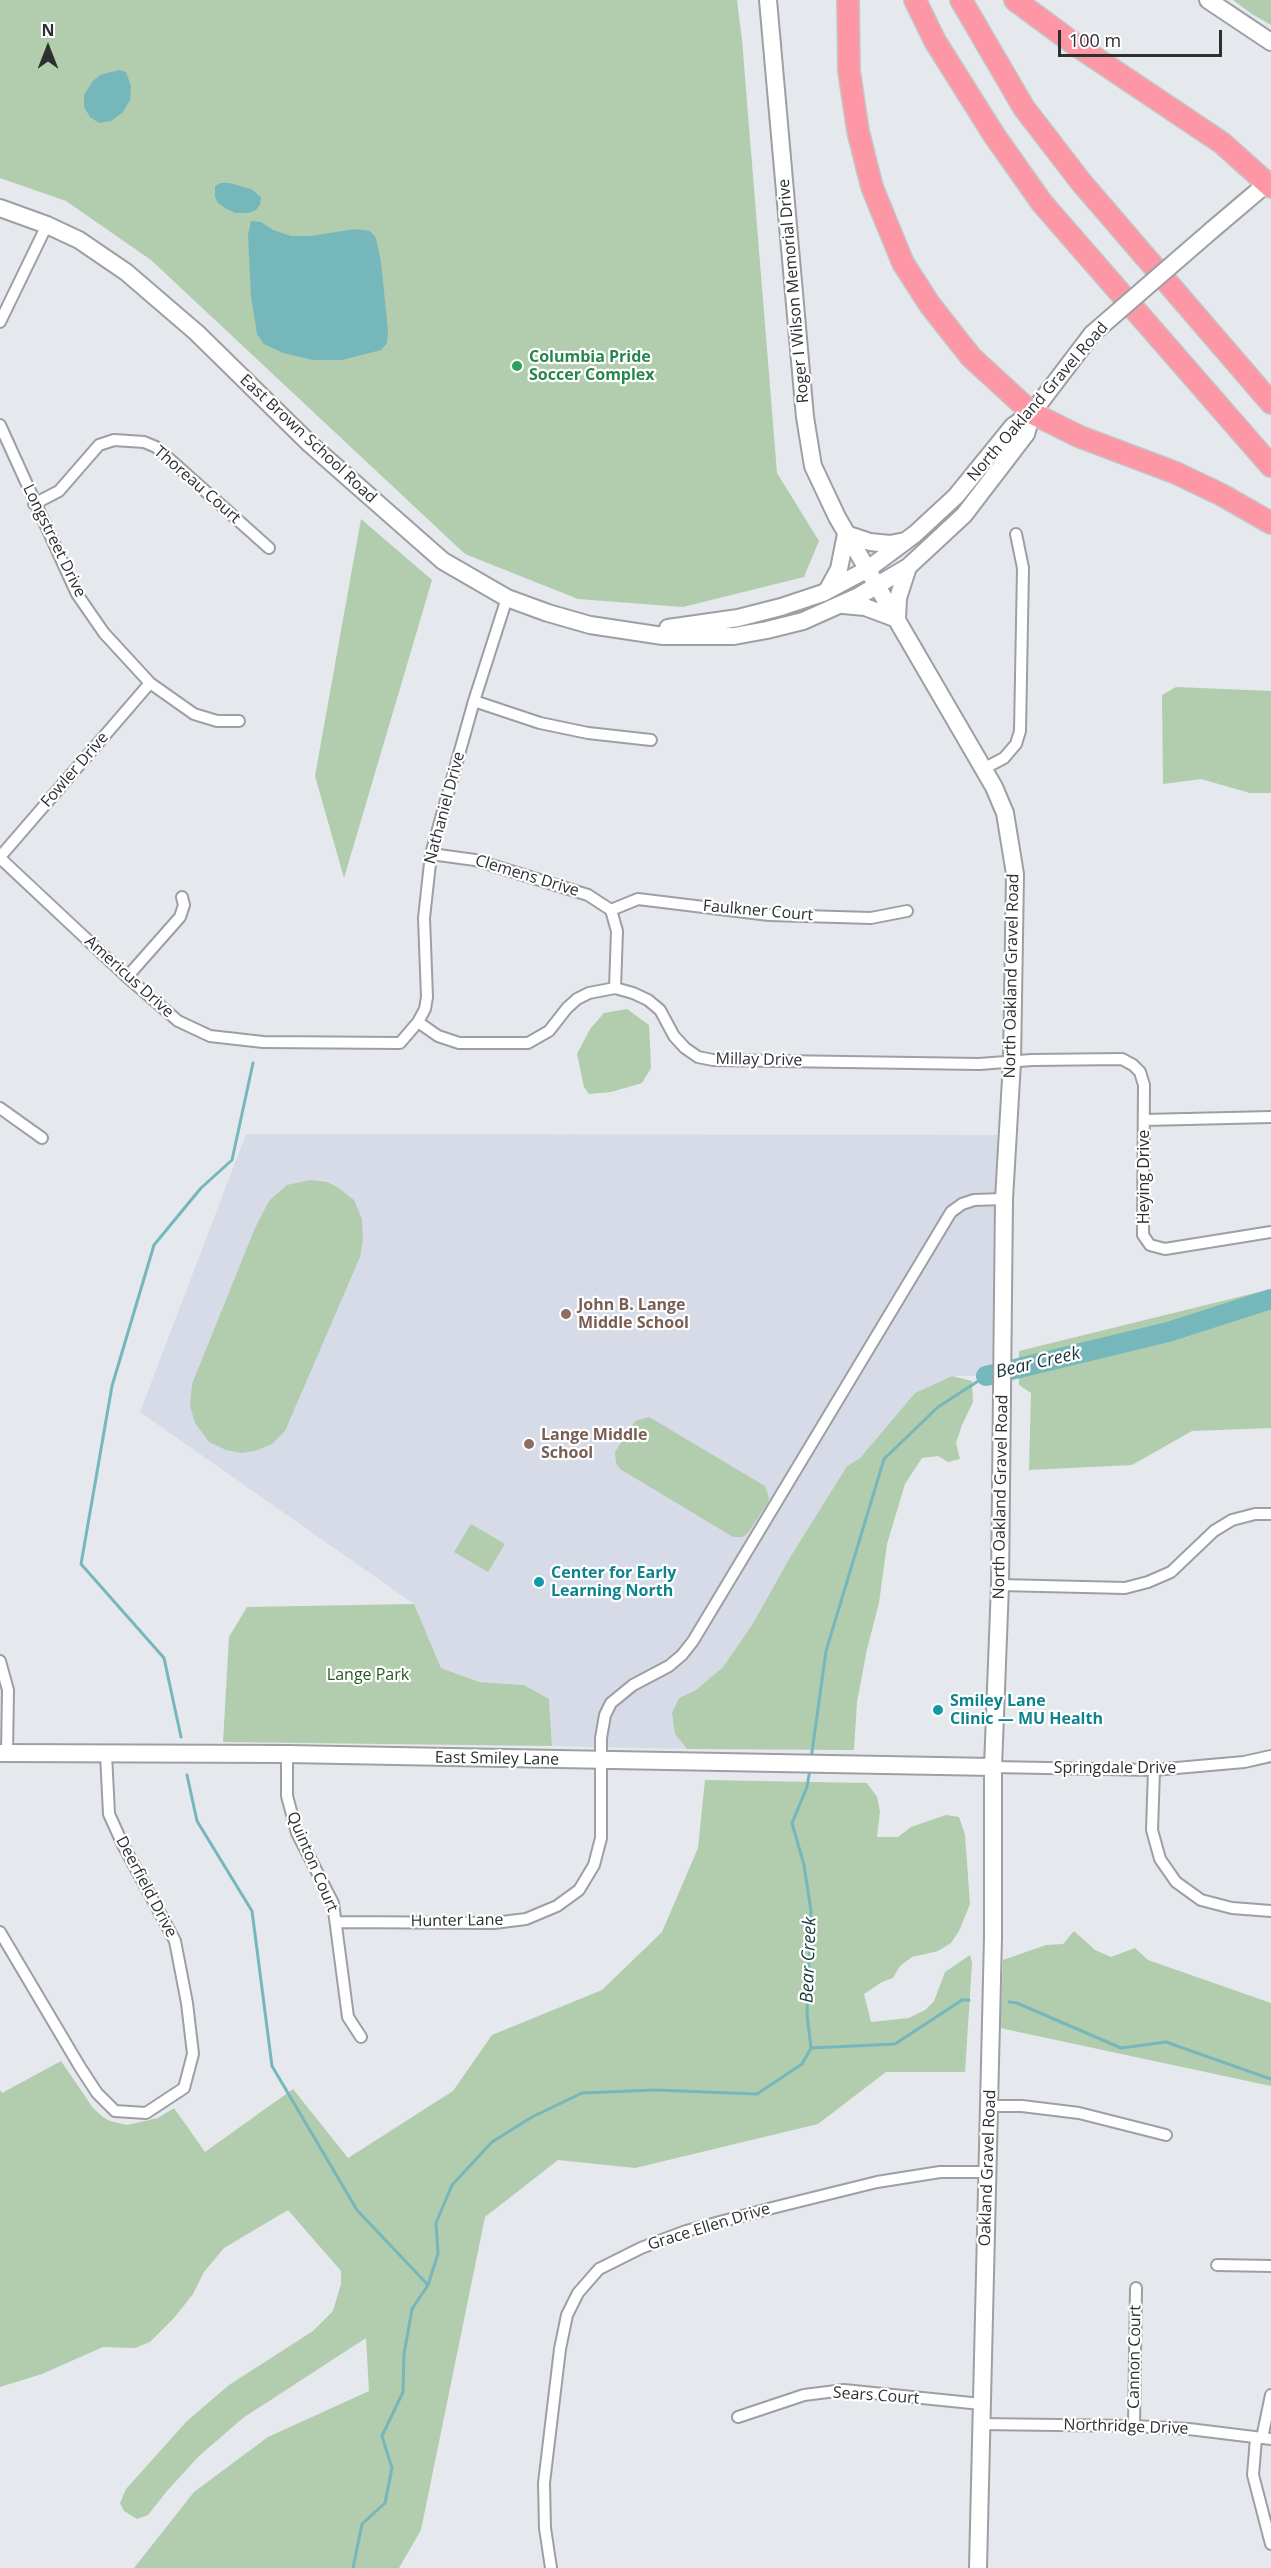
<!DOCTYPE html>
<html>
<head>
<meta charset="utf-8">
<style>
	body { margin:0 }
	#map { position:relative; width:1271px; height:2568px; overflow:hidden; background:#e5e8ed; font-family:"Open Sans",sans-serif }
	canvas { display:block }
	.north { position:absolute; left:18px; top:18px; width:60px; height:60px; -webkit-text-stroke:4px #fff; paint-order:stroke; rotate:0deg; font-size:16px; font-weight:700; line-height:24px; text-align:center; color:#2e2f31 }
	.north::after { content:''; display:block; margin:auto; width:21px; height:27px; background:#2e2f31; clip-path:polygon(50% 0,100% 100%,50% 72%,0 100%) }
	.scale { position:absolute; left:1058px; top:30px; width:164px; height:27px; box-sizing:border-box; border:3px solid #2e2f31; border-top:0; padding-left:8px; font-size:18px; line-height:21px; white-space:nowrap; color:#2e2f31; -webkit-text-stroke:4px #fff; paint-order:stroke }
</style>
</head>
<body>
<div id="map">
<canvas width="1271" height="2568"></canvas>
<div class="north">N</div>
<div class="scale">100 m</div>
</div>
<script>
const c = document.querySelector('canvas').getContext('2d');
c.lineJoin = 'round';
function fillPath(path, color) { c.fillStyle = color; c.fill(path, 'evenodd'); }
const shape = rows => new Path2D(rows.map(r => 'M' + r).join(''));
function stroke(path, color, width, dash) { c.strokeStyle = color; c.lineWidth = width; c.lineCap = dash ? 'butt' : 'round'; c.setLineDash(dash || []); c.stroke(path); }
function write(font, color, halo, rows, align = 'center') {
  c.font = font + ' "Open Sans",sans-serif'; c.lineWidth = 4.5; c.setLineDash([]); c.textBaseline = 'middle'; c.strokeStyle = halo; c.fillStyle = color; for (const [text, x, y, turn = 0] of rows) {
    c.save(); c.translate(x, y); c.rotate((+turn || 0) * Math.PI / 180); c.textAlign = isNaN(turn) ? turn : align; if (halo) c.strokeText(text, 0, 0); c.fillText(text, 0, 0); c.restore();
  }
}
fillPath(shape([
	[246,1134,1001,1135,992,1376,952,1376,915,1393,860,1458,847,1466,789,1559,752,1625,723,1667,696,1690,679,1698,675,1734,687,1749,552,1746,549,1699,524,1685,479,1682,441,1668,414,1604,140,1412]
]), '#d7dbe7');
fillPath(shape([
	[0,0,737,0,742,40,777,473,819,541,804,577,683,607,578,599,465,554,151,260,66,201,0,178],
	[1233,0,1271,0,1271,25,1252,14],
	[361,519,432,580,344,878,315,776],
	[1176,687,1271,691,1271,793,1250,793,1201,779,1163,784,1162,695],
	[627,1009,649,1025,651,1068,642,1083,611,1092,589,1094,584,1087,577,1054,590,1029,604,1013],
	[310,1180,327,1182,337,1187,354,1200,362,1219,363,1240,360,1257,285,1431,272,1444,255,1451,241,1453,226,1450,209,1442,195,1423,190,1406,192,1384,255,1228,269,1201,287,1185],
	[1271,1289,1271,1428,1192,1431,1132,1465,1029,1470,1031,1393,1019,1385,1019,1351],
	[952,1376,972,1381,973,1402,962,1425,956,1443,960,1459,948,1462,938,1456,922,1458,905,1484,887,1544,879,1603,867,1649,857,1702,854,1750,687,1749,675,1734,672,1713,679,1698,696,1690,723,1667,752,1625,789,1559,847,1466,860,1458,915,1393],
	[649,1417,765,1486,769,1498,768,1502,748,1533,743,1537,733,1537,620,1469,616,1463,615,1452,635,1421],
	[471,1524,505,1544,488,1572,454,1552],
	[414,1604,441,1668,479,1682,524,1685,549,1699,552,1746,223,1742,229,1637,247,1607],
	[705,1780,867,1783,877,1797,880,1811,877,1837,898,1837,911,1827,946,1815,959,1817,965,1835,970,1904,959,1931,951,1943,938,1951,912,1957,900,1966,893,1978,882,1982,864,1994,871,2022,909,2018,925,2010,934,2001,945,1972,970,1955,972,1963,965,2072,886,2072,818,2124,635,2168,558,2160,485,2217,421,2530,399,2568,134,2568,194,2492,268,2437,369,2391,366,2338,243,2418,199,2456,167,2491,148,2515,137,2519,124,2511,120,2503,126,2489,187,2421,229,2385,313,2331,333,2311,341,2284,341,2271,288,2210,224,2248,204,2272,193,2294,174,2318,150,2342,135,2348,103,2347,42,2374,0,2387,0,2090,2,2093,61,2061,93,2108,103,2117,110,2121,127,2125,158,2118,174,2108,205,2152,293,2089,348,2158,453,2091,492,2035,602,1990,662,1932,698,1848],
	[1074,1931,1095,1950,1111,1957,1135,1948,1148,1960,1271,2003,1271,2086,1000,2028,1003,1960,1046,1945,1063,1944]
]), '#b2ccae');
fillPath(shape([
	[119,70,126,72,131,86,130,100,123,112,111,121,99,123,90,117,84,107,84,95,92,82,100,75],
	[221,183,229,183,251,189,261,197,260,205,256,210,248,213,235,213,227,209,218,203,215,197,215,186],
	[251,221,261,222,273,230,291,236,311,236,355,229,370,231,376,238,381,262,388,331,387,343,381,350,342,360,313,360,283,353,264,344,257,334,251,296,248,235]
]), '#75b7bb');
stroke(shape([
	[181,1737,164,1658,81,1564,112,1386,154,1245,201,1188,232,1160,253,1063],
	[811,1759,826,1651,884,1459,938,1407,986,1376],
	[187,1775,197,1821,252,1911,272,2066,357,2210,428,2285],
	[1009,2002,1017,2003,1121,2048,1166,2042,1271,2079],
	[811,2048,895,2044,962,2000,969,2000],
	[353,2568,362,2524,385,2503,392,2468,382,2436,403,2392,404,2354,412,2309,428,2285,438,2254,436,2223,452,2185,492,2142,532,2117,582,2093,655,2090,757,2094,802,2064,811,2048,807,2014,811,1911,804,1865,792,1823,807,1787,810,1769]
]), '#75b7bb', 3);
stroke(shape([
	[986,1376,1168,1332,1271,1299]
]), '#75b7bb', 20);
const street = shape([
	[0,322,47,225],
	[0,425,77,594,104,633,150,683,194,714,217,721,239,721],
	[34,504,59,491,99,445,114,440,144,442,156,447,269,548],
	[474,701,540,723,588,733,651,740],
	[983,769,1004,758,1016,744,1020,731,1023,568,1016,534],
	[431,854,475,860,588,895,611,910,617,931,615,988],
	[0,857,150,683],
	[0,858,127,977,178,1021,210,1036,263,1042,400,1043,418,1022,425,1009,427,997,424,918,431,854,474,701,507,598],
	[611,910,638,899,769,915,871,918,907,911],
	[127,977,180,917,184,905,182,897],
	[418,1022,438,1036,459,1043,528,1043,549,1031,567,1008,577,999,589,993,615,988,633,993,648,1000,660,1010,674,1036,685,1048,698,1057,713,1060,979,1064,1032,1060,1122,1059,1133,1065,1140,1072,1144,1085,1143,1235,1150,1245,1165,1249,1271,1232],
	[0,1108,42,1138],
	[1144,1120,1271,1117],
	[1000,1585,1125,1588,1148,1582,1171,1572,1214,1531,1232,1520,1255,1514,1271,1514],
	[0,1661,8,1690,7,1753],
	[287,1754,287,1796,297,1833,333,1903,348,2017,361,2037],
	[993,1767,1154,1770,1244,1762,1271,1756],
	[1154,1770,1152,1830,1160,1859,1176,1882,1201,1900,1232,1908,1271,1911],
	[337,1922,494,1923,526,1919,557,1906,579,1890,594,1865,601,1838,601,1738,605,1715,611,1703,633,1685,669,1666,682,1655,693,1641,951,1212,962,1204,974,1200,1004,1199],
	[0,1932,80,2067,97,2093,115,2111,146,2113,184,2088,193,2054,187,2003,175,1941,123,1845,109,1814,106,1754],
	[990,2106,1022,2106,1079,2113,1166,2135],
	[1217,2265,1271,2266],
	[738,2417,804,2395,844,2390,981,2404],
	[980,2424,1134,2426,1189,2429,1271,2439],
	[1134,2426,1136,2288],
	[1256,2438,1253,2475,1271,2544],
	[1262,2438,1271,2395],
	[551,2568,545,2528,544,2483,560,2349,567,2315,578,2293,599,2269,641,2248,686,2231,772,2208,877,2182,940,2172,988,2172]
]);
const secondary = shape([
	[768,0,805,417,813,466,837,517,994,787,1005,813,1015,874,1012,1062,1004,1199,1000,1585,993,1767,993,1937,978,2568],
	[1208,0,1271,42],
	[0,208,47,225,79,240,126,272,197,333,310,444,443,561,507,598,548,613,590,625,663,636,734,636,767,630,803,621,859,596,908,567,964,515,1026,434,1032,413],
	[1212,230,1271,180],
	[827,591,839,569,846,534,870,542,890,544,905,541],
	[843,605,865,607,897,619,898,598,908,567],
	[668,628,738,618,781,607,823,593,868,569,915,534,956,496,1013,426,1032,413,1092,334],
	[0,1753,287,1754,993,1767]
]);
const highway = shape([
	[848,0,849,71,858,131,872,187,903,263,930,305,971,357,1032,413,1078,436,1176,473,1222,495,1271,523],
	[915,0,935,41,994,135,1042,203,1271,466],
	[961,0,1024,108,1081,182,1271,403],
	[1015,0,1073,43,1222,143,1271,187]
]);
stroke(street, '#9d9fa4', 14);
stroke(secondary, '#9d9fa4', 20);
stroke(highway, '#c4c5c5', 24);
stroke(street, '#fff', 10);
stroke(secondary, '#fff', 16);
stroke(highway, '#fe97a5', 21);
const secondaryBridge = shape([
	[1092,334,1212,230]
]);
stroke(secondaryBridge, '#9d9fa4', 20, []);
stroke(secondaryBridge, '#fff', 16);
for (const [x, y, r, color] of [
	[517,366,6,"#2e9e5b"],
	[566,1314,6,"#8d6e63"],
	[529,1444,6,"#8d6e63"],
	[539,1582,6,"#0f9aa8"],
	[938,1710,6,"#0f9aa8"]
]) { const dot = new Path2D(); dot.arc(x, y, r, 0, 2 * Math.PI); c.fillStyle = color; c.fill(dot); stroke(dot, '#fff', 2); }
write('16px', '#2e2f31', '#fff', [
	["Roger I Wilson Memorial Drive",794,291,-95],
	["North Oakland Gravel Road",1038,402,-49],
	["East Brown School Road",308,439,43],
	["Thoreau Court",197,485,41],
	["Longstreet Drive",54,541,64],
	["Fowler Drive",75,770,-49],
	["Nathaniel Drive",445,808,-75],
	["Clemens Drive",527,876,17],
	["Faulkner Court",758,911,5],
	["North Oakland Gravel Road",1012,976,-89],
	["Americus Drive",129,977,42],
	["Millay Drive",759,1060,1],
	["Heying Drive",1144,1177,-90],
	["North Oakland Gravel Road",1001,1497,-89],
	["East Smiley Lane",497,1759,1],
	["Springdale Drive",1115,1768],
	["Quinton Court",312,1862,67],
	["Deerfield Drive",146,1887,62],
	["Hunter Lane",457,1921,-1],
	["Oakland Gravel Road",988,2168,-88],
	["Grace Ellen Drive",709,2227,-17],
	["Cannon Court",1135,2357,-89],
	["Sears Court",876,2396,4],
	["Northridge Drive",1126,2427,2]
]);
write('bold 16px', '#27864d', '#fff', [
	["Columbia Pride",529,357],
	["Soccer Complex",529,375]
], 'left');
write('bold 16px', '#785e54', '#fff', [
	["John B. Lange",578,1305],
	["Middle School",578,1323],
	["Lange Middle",541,1435],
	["School",541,1453]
], 'left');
write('bold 16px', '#0d838f', '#fff', [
	["Center for Early",551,1573],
	["Learning North",551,1591],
	["Smiley Lane",950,1701],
	["Clinic — MU Health",950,1719]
], 'left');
write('16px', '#285822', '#fff', [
	["Lange Park",368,1675]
]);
write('italic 18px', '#17393b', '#fff', [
	["Bear Creek",1038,1363,-13],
	["Bear Creek",809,1960,-88]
]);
</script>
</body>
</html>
